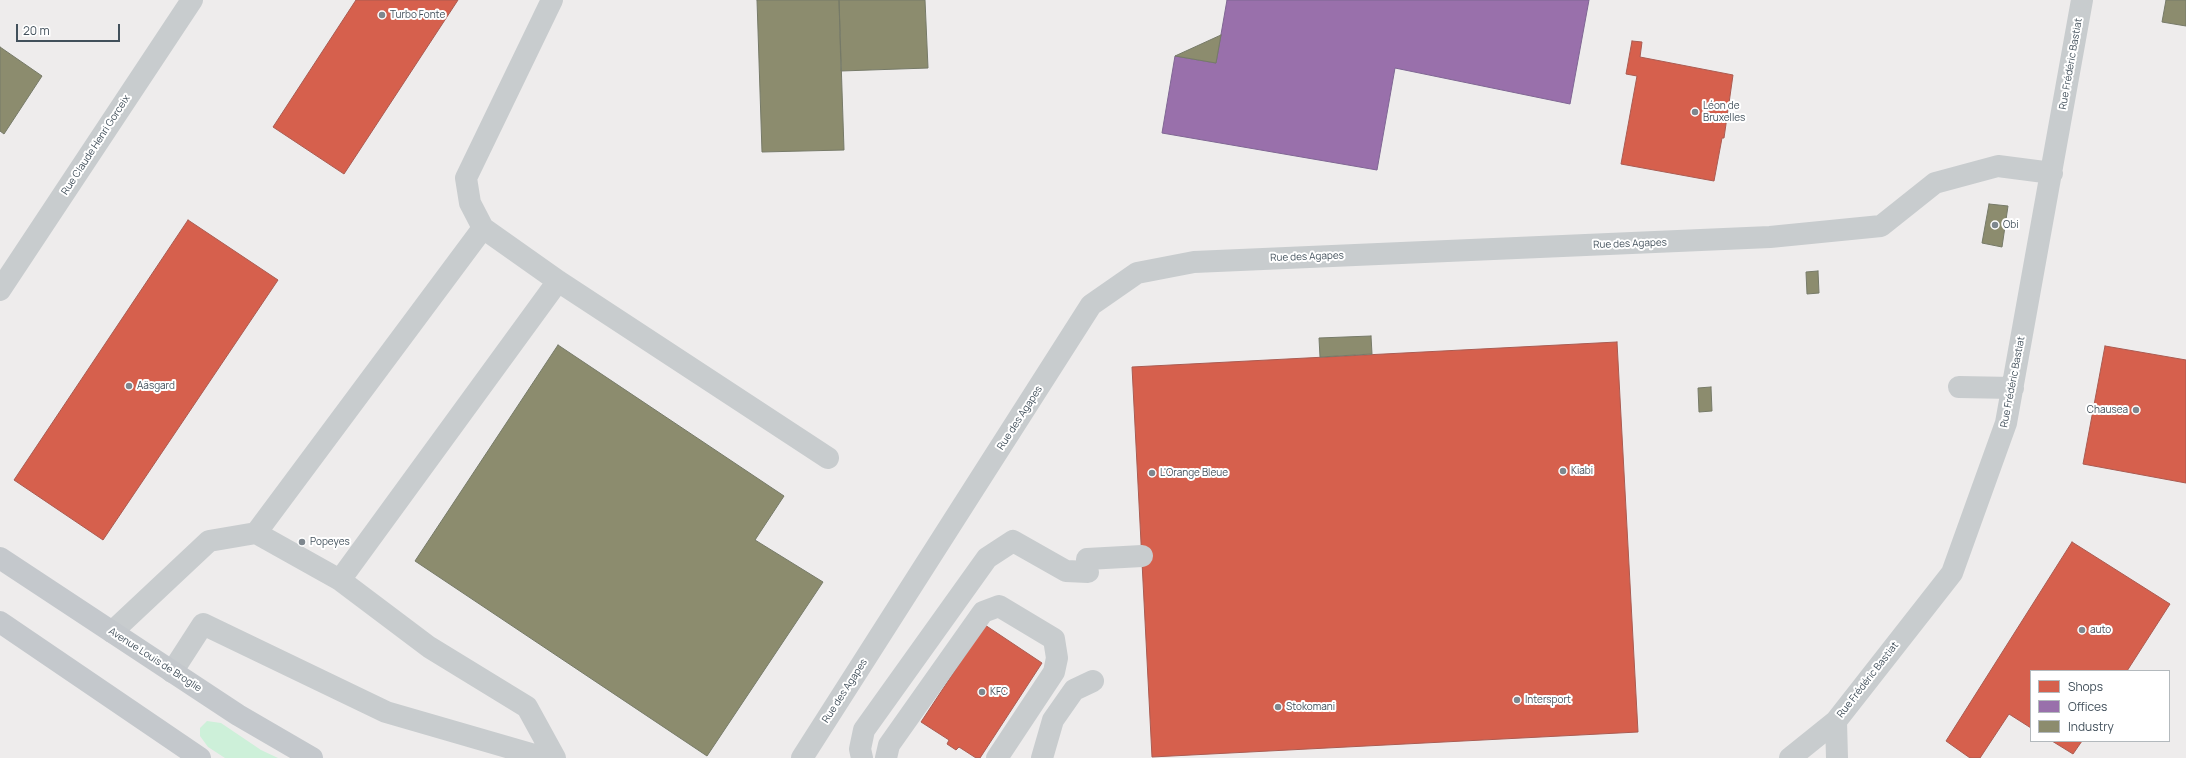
<!DOCTYPE html>
<html>
<head>
<meta charset="utf-8">
<style>
	body { margin:0 }
	#map { position:relative; width:2186px; height:758px; overflow:hidden; background:#eeecec; font-family:Manrope,sans-serif }
	canvas { display:block }
	.legend { position:absolute; left:2030px; top:670px; width:140px; height:72px; box-sizing:border-box; background:#fff; border:1px solid #b3b9bd; margin:0; padding:5px 7px; list-style:none; font-size:12px; color:#42505b }
	.legend li { display:flex; align-items:center; gap:8px; height:20px }
	.legend b { width:20px; border:1px solid #b3b9bd }
	.scale { position:absolute; left:16px; top:24px; width:104px; height:18px; box-sizing:border-box; border:2px solid #42505b; border-top:0; padding-left:5px; font-size:12px; line-height:14px; white-space:nowrap; color:#42505b; -webkit-text-stroke:3px #fff; paint-order:stroke }
</style>
</head>
<body>
<div id="map">
<canvas width="2186" height="758"></canvas>
<ul class="legend">
<li><b style="height:11px;background:#d6604d"></b>Shops</li>
<li><b style="height:11px;background:#9970ab"></b>Offices</li>
<li><b style="height:11px;background:#8c8c6e"></b>Industry</li>
</ul>
<div class="scale">20 m</div>
</div>
<script>
const c = document.querySelector('canvas').getContext('2d');
c.lineJoin = 'round';
function fillPath(path, color) { c.fillStyle = color; c.fill(path, 'evenodd'); }
const shape = rows => new Path2D(rows.map(r => 'M' + r).join(''));
function stroke(path, color, width, dash) { c.strokeStyle = color; c.lineWidth = width; c.lineCap = dash ? 'butt' : 'round'; c.setLineDash(dash || []); c.stroke(path); }
function write(font, color, halo, rows, align = 'center') {
  c.font = font + ' Manrope,sans-serif'; c.lineWidth = 4; c.setLineDash([]); c.textBaseline = 'middle'; c.strokeStyle = halo; c.fillStyle = color; for (const [text, x, y, turn = 0] of rows) {
    c.save(); c.translate(x, y); c.rotate((+turn || 0) * Math.PI / 180); c.textAlign = isNaN(turn) ? turn : align; if (halo) c.strokeText(text, 0, 0); c.fillText(text, 0, 0); c.restore();
  }
}
fillPath(shape([
	[207,721,221,723,261,750,278,758,225,758,208,747,200,736,200,728]
]), '#cdf0d9');
const shops = shape([
	[356,0,458,0,344,174,273,127,356,0],
	[1632,41,1642,42,1640,57,1733,75,1724,138,1722,138,1714,181,1621,164,1637,76,1626,74,1632,41],
	[188,220,278,280,103,540,14,480,188,220],
	[1617,342,1638,732,1152,757,1132,367,1617,342],
	[2105,346,2186,360,2186,483,2083,464,2105,346],
	[2072,542,2170,604,2127,671,2031,671,2031,728,2009,714,1980,758,1970,758,1946,741,2072,542],
	[985,625,1042,663,980,758,976,758,959,747,956,750,947,744,949,740,921,722,985,625],
	[2052,741,2082,741,2073,754,2052,741]
]);
fillPath(shops, '#d6604d');
stroke(shops, '#aa5b51', 1);
const offices = shape([
	[1227,0,1589,0,1570,104,1395,68,1377,170,1162,133,1175,56,1216,63,1227,0]
]);
fillPath(offices, '#9970ab');
stroke(offices, '#7f6693', 1);
const industry = shape([
	[757,0,839,0,844,150,762,152,757,0],
	[839,0,925,0,928,68,841,71,839,0],
	[2166,0,2186,0,2186,26,2162,22,2166,0],
	[1221,35,1216,63,1175,56,1221,35],
	[0,47,42,76,4,134,0,131,0,47],
	[1989,204,2008,206,2002,247,1982,243,1989,204],
	[1818,271,1819,293,1807,294,1806,272,1818,271],
	[1371,336,1372,354,1320,357,1319,338,1371,336],
	[558,345,784,496,755,540,823,582,707,756,415,561,558,345],
	[1711,387,1712,411,1699,412,1698,388,1711,387]
]);
fillPath(industry, '#8c8c6e');
stroke(industry, '#767a68', 1);
stroke(shape([
	[552,0,466,178,470,203,483,228,558,281,828,458],
	[0,290,192,0],
	[1959,387,2013,388],
	[256,533,483,228],
	[1087,559,1142,556],
	[340,580,558,281],
	[112,632,209,541,256,533,340,580,429,647,527,707,555,758],
	[172,672,203,624,386,712,545,758],
	[1836,721,1837,758],
	[802,758,1091,305,1137,273,1194,262,1770,237,1881,226,1935,183,1998,166,2052,173],
	[862,758,860,749,864,730,987,558,1013,541,1066,571,1088,572],
	[886,758,889,745,983,612,999,606,1054,639,1057,658,1054,672,997,758],
	[1042,758,1053,720,1074,690,1093,681],
	[1790,758,1836,721,1952,573,2006,423,2082,0]
]), '#c8ccce', 22);
stroke(shape([
	[0,558,238,715,312,758],
	[0,622,200,758]
]), '#c4c8cc', 22);
for (const [x, y, r, color] of [
	[382,15,4,"#7e878e"],
	[1695,112,4,"#7e878e"],
	[1995,225,4,"#7e878e"],
	[129,386,4,"#7e878e"],
	[2136,410,4,"#7e878e"],
	[1563,471,4,"#7e878e"],
	[1152,473,4,"#7e878e"],
	[302,542,4,"#7e878e"],
	[2082,630,4,"#7e878e"],
	[982,692,4,"#7e878e"],
	[1517,700,4,"#7e878e"],
	[1278,707,4,"#7e878e"]
]) { const dot = new Path2D(); dot.arc(x, y, r, 0, 2 * Math.PI); c.fillStyle = color; c.fill(dot); stroke(dot, '#fff', 1.5); }
write('10px', '#42505b', '#fff', [
	["Turbo Fonte",390,15],
	["Léon de",1703,106],
	["Bruxelles",1703,118],
	["Obi",2003,225],
	["Aäsgard",137,386],
	["Chausea",2128,410,"right"],
	["Kiabi",1571,471],
	["L'Orange Bleue",1160,473],
	["Popeyes",310,542],
	["auto",2090,630],
	["KFC",990,692],
	["Intersport",1525,700],
	["Stokomani",1286,707]
], 'left');
write('10px', '#42505b', '#fff', [
	["Rue Frédéric Bastiat",2071,64,-80],
	["Rue Claude Henri Gorceix",96,145,-57],
	["Rue des Agapes",1630,244,-2],
	["Rue des Agapes",1307,257,-2],
	["Rue Frédéric Bastiat",2013,382,-79],
	["Rue des Agapes",1020,418,-57],
	["Avenue Louis de Broglie",155,660,33],
	["Rue Frédéric Bastiat",1868,680,-52],
	["Rue des Agapes",845,691,-57]
]);
</script>
</body>
</html>
